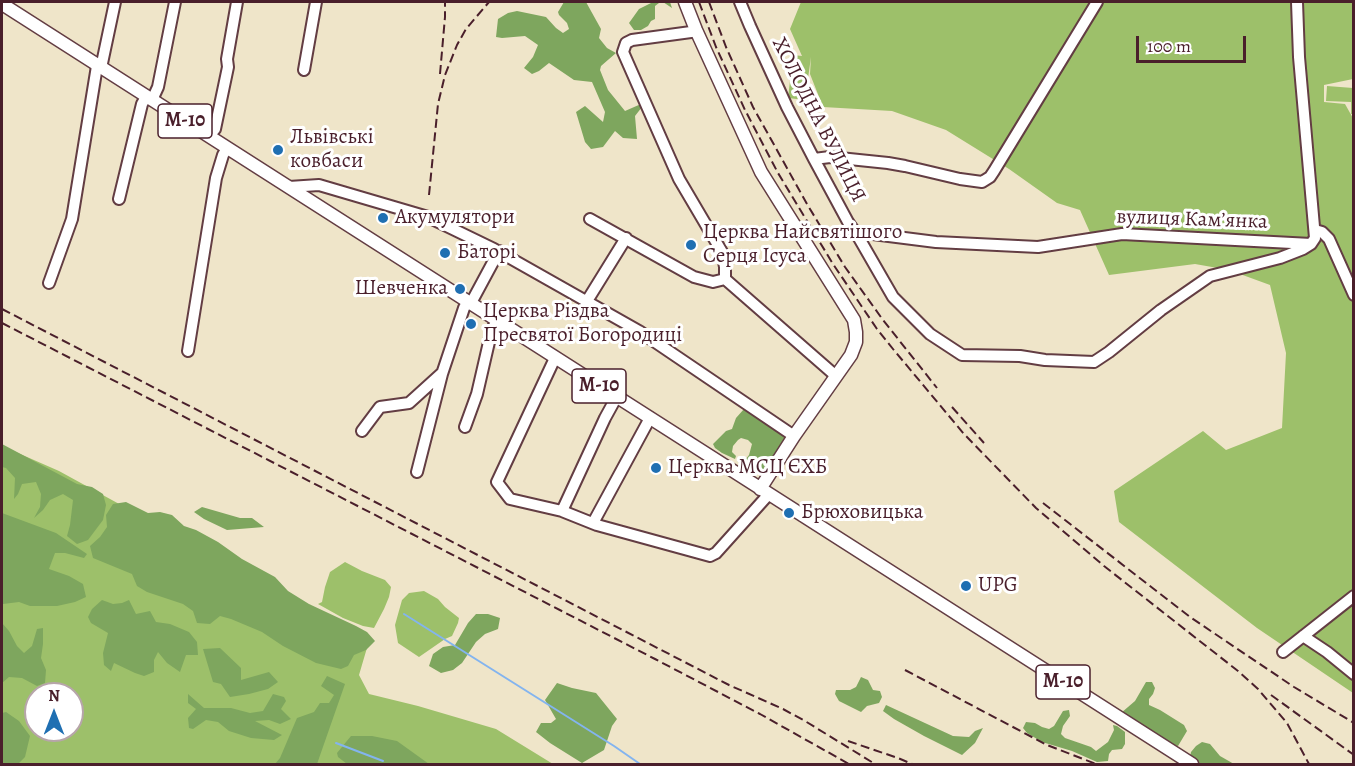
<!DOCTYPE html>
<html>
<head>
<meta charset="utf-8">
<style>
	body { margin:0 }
	#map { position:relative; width:1355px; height:766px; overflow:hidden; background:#efe5c9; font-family:Alegreya,serif }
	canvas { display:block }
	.frame { position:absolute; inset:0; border:3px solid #4a1f2b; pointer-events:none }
	.north { position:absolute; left:24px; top:682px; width:60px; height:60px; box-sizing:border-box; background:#fff; border:2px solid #b7a5aa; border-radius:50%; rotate:0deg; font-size:16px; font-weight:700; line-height:24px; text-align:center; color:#4a1f2b }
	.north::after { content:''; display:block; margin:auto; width:21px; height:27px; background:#1f6fb2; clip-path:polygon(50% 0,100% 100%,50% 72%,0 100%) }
	.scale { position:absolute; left:1136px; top:36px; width:110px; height:27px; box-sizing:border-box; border:3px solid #4a1f2b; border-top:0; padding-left:8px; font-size:18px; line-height:21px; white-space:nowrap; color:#4a1f2b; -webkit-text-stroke:4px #fff; paint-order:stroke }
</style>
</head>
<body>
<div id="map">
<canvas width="1355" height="766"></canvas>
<div class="frame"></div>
<div class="north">N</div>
<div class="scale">100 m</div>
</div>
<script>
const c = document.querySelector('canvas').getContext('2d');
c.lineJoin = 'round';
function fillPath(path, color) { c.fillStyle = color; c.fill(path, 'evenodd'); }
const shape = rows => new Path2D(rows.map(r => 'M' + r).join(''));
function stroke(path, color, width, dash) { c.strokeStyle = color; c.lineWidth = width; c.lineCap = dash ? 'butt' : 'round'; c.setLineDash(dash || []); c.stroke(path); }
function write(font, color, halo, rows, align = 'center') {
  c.font = font + ' Alegreya,serif'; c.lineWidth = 6; c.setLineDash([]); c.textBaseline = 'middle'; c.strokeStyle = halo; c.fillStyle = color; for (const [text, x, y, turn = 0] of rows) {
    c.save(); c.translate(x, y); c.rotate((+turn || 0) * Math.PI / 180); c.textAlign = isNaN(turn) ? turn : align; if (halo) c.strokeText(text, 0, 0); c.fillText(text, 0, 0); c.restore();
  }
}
fillPath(shape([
	[801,2,1353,2,1353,79,1324,85,1324,102,1345,104,1354,120,1353,693,1257,628,1119,522,1114,491,1203,431,1226,450,1282,428,1286,353,1270,285,1229,270,1195,264,1109,275,1080,210,1057,203,1009,169,946,130,892,111,823,107,810,74,811,57,805,100,788,98,793,55,802,56,790,29],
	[1327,86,1353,88,1353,114,1351,114,1351,102,1326,101],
	[2,446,59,471,369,641,359,675,369,694,418,706,496,729,553,764,2,764],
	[36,694,72,694,72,730,36,730],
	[345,562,362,571,385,580,391,587,389,597,384,609,374,628,363,626,343,618,318,604,322,602,325,587,330,572],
	[424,591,438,599,445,607,459,618,458,623,452,636,445,639,419,657,398,643,395,625,402,600,409,593]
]), '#9dc06a');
fillPath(shape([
	[564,2,586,2,601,29,599,38,607,48,616,53,601,66,600,70,608,90,625,111,641,104,642,107,635,116,637,139,623,138,615,131,603,147,591,149,585,142,576,112,585,106,603,122,605,112,592,82,574,80,549,63,539,71,532,74,524,68,533,57,538,45,525,36,502,38,496,37,498,19,508,13,517,11,546,17,556,28,563,33,569,29,567,23,559,15,558,12],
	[653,2,670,2,672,8,663,2,659,3,655,6,655,19,651,21,648,26,641,30,634,30,629,23,639,9],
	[750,408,787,437,785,442,776,451,775,457,770,463,764,470,758,473,747,469,737,461,738,457,745,460,749,455,752,444,748,440,741,438,738,440,733,446,732,452,736,456,735,459,722,453,715,448,713,444,726,431,732,429,736,418,744,409],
	[2,444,77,484,92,487,103,494,106,505,103,520,88,540,77,544,67,536,70,525,73,500,63,494,50,500,43,510,34,518,40,507,41,494,36,482,22,484,18,494,14,499,15,478,6,468,2,467],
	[126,502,148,513,160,512,172,515,184,526,196,530,218,542,242,559,275,577,288,591,309,604,356,626,367,632,375,641,366,650,354,655,348,666,341,669,316,663,283,646,262,632,231,619,220,616,210,624,197,623,193,611,183,604,147,592,137,586,132,574,93,558,90,546,100,537,107,527,106,515,113,504],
	[202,507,240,518,252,518,264,527,227,530,204,519,194,512],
	[2,513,56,533,87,554,84,558,65,553,55,553,49,569,69,576,83,584,86,597,75,602,57,606,30,606,19,602,3,604,2,607],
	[102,600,113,604,122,603,129,600,136,614,150,611,156,622,170,624,189,632,197,642,198,655,186,655,180,672,167,663,158,652,154,660,154,672,144,676,135,673,114,663,111,671,104,665,103,653,108,633,91,623,88,617,92,609],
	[476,614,488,614,500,618,498,629,485,634,476,642,462,663,453,670,441,673,429,666,433,654,443,647,455,645,468,623],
	[2,623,9,631,17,646,24,653,32,646,37,629,43,628,43,644,41,658,46,670,45,683,37,686,22,678,9,677,2,683],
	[220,648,241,668,241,680,269,672,278,682,268,689,249,694,230,697,221,684,213,682,203,649],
	[327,676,345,684,317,764,275,764,280,758,297,718,314,712,320,703,329,703,334,695,321,686],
	[861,677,868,680,873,690,880,691,882,697,879,703,867,706,861,712,839,701,835,694,836,690,850,690,856,687],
	[1146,682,1152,682,1155,688,1153,694,1149,699,1149,705,1160,710,1184,725,1187,731,1178,746,1172,745,1121,713,1135,701],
	[557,683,572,688,596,693,617,719,612,726,604,750,582,763,550,743,536,732,541,723,551,723,556,719,545,700],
	[188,694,204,708,231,708,250,713,263,711,273,694,284,697,286,701,281,709,291,719,280,724,269,720,255,721,282,735,274,740,251,738,229,731,218,722,206,720,193,729,189,728,188,718,196,709,188,703],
	[886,705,953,736,969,737,975,731,983,728,975,743,962,755,924,736,894,719,883,711],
	[1069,710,1070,716,1063,726,1061,734,1065,738,1091,747,1096,751,1108,742,1114,730,1113,725,1117,726,1125,732,1125,744,1122,749,1112,750,1109,754,1108,761,1097,762,1072,751,1042,742,1027,733,1023,728,1026,722,1035,723,1042,727,1049,729,1054,726,1063,711],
	[6,712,19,721,30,736,25,757,18,764,2,764,2,713],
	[351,736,372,736,397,741,429,764,347,764,338,757,337,753],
	[1202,742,1210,744,1220,756,1234,764,1201,764,1190,757,1191,752,1196,746]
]), '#7ea65e');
stroke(shape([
	[404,614,614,746,640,764],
	[336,743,383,761]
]), '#83b4ef', 2);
const minor = shape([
	[740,2,750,26,787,107,814,159,848,222,859,238,893,297,930,334,962,355,1020,356,1045,360,1094,362,1109,352,1161,310,1210,276,1280,258,1303,249,1311,244,1315,238,1299,57,1297,2],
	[696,30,691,32,632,40,626,43,623,52,679,179,722,252,725,267,725,279,836,376],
	[101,68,115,2],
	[304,70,316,2],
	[152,100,158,87,175,2],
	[209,136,215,129,228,67,227,59,237,2],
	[814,159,830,157,888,163,905,166,960,179,982,182,990,177,994,171,1097,2],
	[289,187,319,185,428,217,494,249,639,331,794,436],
	[119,199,142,104,146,97],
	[590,219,694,277,713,282,725,279],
	[1315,230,1322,232,1329,239,1354,295],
	[859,238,865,233,936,242,1038,247,1122,234,1311,244],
	[49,283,72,219,97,66],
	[587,301,626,238],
	[471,303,499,251],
	[188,351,216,178,223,155,227,148],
	[555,358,497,482,510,499,562,511,597,525,710,556,716,553,769,494],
	[465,427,477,394,492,329,498,320],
	[362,431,380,407,409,403,441,374],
	[417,472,442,374,464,308,468,301],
	[562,511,605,418,616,398],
	[593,523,650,418],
	[1303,636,1327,652,1354,674],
	[1283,652,1354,596]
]);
const major = shape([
	[685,2,696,30,761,172,854,320,856,332,856,342,851,355,794,436,760,489],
	[2,4,1192,764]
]);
stroke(minor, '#633d43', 14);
stroke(major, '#633d43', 15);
stroke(minor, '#fff', 10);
stroke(major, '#fff', 12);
stroke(shape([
	[699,2,716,47,745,110,778,173,833,264,877,329,893,349,964,434,1036,508,1104,566,1238,671,1258,689,1287,723,1309,764],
	[709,2,726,47,753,107,807,204,845,267,883,320,937,388],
	[440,74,445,17,445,2],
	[429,195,438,104,445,75,457,45,466,29,489,2],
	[2,309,729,685,783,709,805,721,875,764],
	[2,323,655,659,760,714,849,764],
	[952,407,984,443],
	[1043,503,1190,617,1294,687,1354,723],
	[905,670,1047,745,1096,764],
	[1271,695,1354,755],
	[848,741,898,758,912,764]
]), '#4a1f2b', 2, [9, 4.5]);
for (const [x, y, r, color] of [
	[278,150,6,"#1f6fb2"],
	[383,218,6,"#1f6fb2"],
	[691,245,6,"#1f6fb2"],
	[445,253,6,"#1f6fb2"],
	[460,289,6,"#1f6fb2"],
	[471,324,6,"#1f6fb2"],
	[656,468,6,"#1f6fb2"],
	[789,513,6,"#1f6fb2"],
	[966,586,6,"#1f6fb2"]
]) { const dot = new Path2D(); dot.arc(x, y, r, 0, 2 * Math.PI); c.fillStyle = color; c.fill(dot); stroke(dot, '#fff', 2); }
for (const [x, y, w] of [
	[185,121,54],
	[599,386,54],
	[1063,682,54]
]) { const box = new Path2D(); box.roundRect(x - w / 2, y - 17, w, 34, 4.5); c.fillStyle = '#fff'; c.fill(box); stroke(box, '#4a1f2b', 1.5); }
write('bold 20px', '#4a1f2b', null, [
	["М-10",185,121],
	["М-10",599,386],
	["М-10",1063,682]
]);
write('21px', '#4a1f2b', '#fff', [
	["ХОЛОДНА ВУЛИЦЯ",818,120,63],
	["вулиця Камʼянка",1192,220,2]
]);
write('21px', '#4a1f2b', '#fff', [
	["Львівські",290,138],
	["ковбаси",290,162],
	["Акумулятори",395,218],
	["Церква Найсвятішого",703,233],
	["Серця Ісуса",703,257],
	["Баторі",457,253],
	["Шевченка",448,289,"right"],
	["Церква Різдва",483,312],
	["Пресвятої Богородиці",483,336],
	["Церква МСЦ ЄХБ",668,468],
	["Брюховицька",801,513],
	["UPG",978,586]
], 'left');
</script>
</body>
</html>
